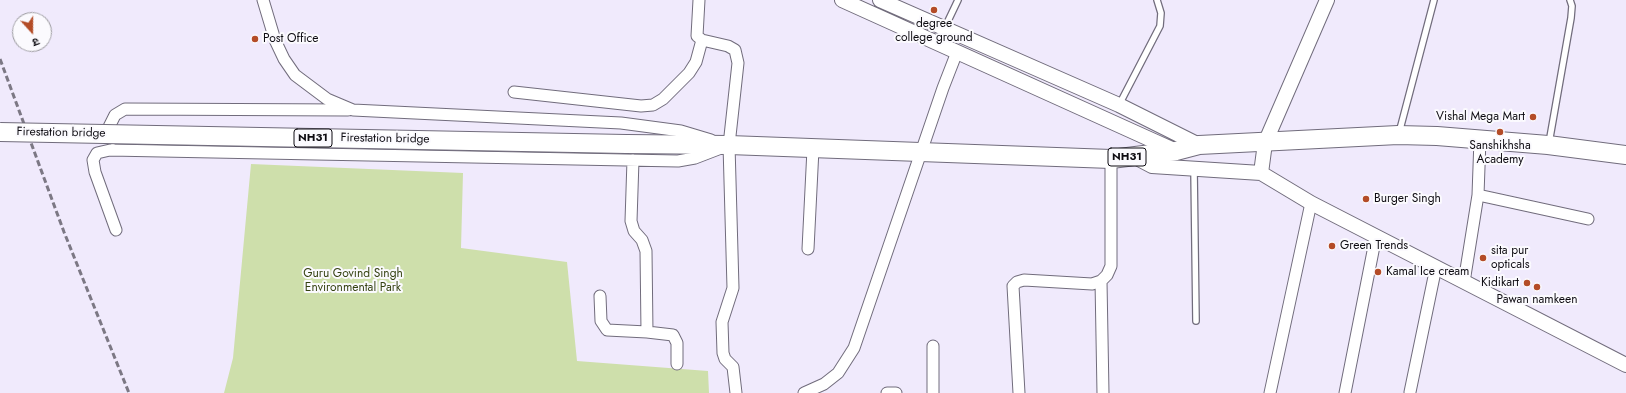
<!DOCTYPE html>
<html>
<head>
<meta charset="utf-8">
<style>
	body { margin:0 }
	#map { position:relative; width:1626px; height:393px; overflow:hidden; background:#f0eafc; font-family:Jost,"Noto Sans Devanagari",sans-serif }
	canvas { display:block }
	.north { position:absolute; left:12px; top:12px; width:40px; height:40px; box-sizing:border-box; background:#fbfafe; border:1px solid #9c9ba0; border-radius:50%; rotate:159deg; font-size:11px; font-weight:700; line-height:16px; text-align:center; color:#0e0c12 }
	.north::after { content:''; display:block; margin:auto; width:14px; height:18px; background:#b44c27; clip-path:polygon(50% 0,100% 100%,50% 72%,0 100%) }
</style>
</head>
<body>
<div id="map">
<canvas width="1626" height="393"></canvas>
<div class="north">उ</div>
</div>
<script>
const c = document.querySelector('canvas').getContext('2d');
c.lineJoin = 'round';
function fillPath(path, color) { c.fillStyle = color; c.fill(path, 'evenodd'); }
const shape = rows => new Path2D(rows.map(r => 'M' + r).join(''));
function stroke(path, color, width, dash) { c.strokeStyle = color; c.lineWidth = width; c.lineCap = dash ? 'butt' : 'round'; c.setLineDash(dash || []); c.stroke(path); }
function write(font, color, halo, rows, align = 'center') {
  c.font = font + ' Jost,sans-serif'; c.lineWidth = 4; c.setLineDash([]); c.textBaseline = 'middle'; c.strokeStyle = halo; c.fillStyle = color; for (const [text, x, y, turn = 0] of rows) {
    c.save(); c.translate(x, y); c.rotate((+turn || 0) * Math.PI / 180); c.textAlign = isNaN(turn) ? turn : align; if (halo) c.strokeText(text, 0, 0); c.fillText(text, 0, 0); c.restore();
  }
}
fillPath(shape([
	[251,164,463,173,461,248,567,262,577,361,708,371,709,393,224,393,233,358]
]), '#cedfab');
const service = shape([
	[938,42,958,0],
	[1119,105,1160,26,1161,13,1157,0],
	[1399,133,1434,0],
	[1549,143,1571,18,1572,6,1570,0],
	[1194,169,1196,321]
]);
const minor = shape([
	[263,0,275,40,284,59,295,75,327,99,353,110,621,123,681,131,711,140],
	[699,0,697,36,702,40,728,46,735,50,738,63,729,145,733,288,722,322,723,353,725,359,733,367,736,393],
	[514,92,641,106,653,105,663,99,689,73,696,62,702,40],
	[113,139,109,127,115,115,125,109,348,110],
	[633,160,631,221,634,231,642,240,646,251,647,332,673,335,677,343,677,364],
	[1478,195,1588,219],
	[116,230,95,172,93,160,97,153,110,150,678,161,695,158,721,148],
	[808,249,813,149],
	[1101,281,1103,393],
	[1464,282,1478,195,1480,139],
	[600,296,601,321,607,330,647,332],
	[933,346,933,393],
	[1410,392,1436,267],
	[804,393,824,384,838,373,854,348,943,88,957,52],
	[887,393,896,393],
	[1019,393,1013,286,1017,282,1024,280,1092,284,1101,281,1107,275,1111,266,1111,159],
	[1270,393,1311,203],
	[1345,393,1376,236]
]);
const tertiary = shape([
	[842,0,1176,151],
	[880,0,1119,105,1199,145],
	[1327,0,1265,143,1261,173,1311,203,1626,365],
	[1135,157,1152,166,1261,173]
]);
const trunk = shape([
	[626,144,729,145,1111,159,1176,151,1199,145,1398,135,1437,136,1548,145,1626,155]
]);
stroke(service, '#716c7c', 8);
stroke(minor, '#716c7c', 13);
stroke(tertiary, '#716c7c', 16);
stroke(trunk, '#716c7c', 20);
stroke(service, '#fff', 5.5);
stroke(minor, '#fff', 11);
stroke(tertiary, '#fff', 14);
stroke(trunk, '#fff', 18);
stroke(shape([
	[0,59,64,232,129,393]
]), '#7c7884', 3, [6, 3]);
const trunkBridge = shape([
	[0,132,626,144]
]);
stroke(trunkBridge, '#716c7c', 20, []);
stroke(trunkBridge, '#fff', 18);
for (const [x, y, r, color] of [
	[934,10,4,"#b44c27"],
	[255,39,4,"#b44c27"],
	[1533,117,4,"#b44c27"],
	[1500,132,4,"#b44c27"],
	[1366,199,4,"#b44c27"],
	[1332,246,4,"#b44c27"],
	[1483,258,4,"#b44c27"],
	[1378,272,4,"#b44c27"],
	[1527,283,4,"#b44c27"],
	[1537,287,4,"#b44c27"]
]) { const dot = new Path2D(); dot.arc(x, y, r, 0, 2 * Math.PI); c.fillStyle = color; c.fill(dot); stroke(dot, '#fbfafe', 1.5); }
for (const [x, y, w] of [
	[313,138,38],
	[1127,157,38]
]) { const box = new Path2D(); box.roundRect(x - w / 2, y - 9, w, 18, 3); c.fillStyle = '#fbfafe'; c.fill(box); stroke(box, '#0e0c12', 1); }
write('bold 11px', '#0e0c12', null, [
	["NH31",313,138],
	["NH31",1127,157]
]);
write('12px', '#0e0c12', '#fbfafe', [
	["degree",934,24,"center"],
	["college ground",934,38,"center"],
	["Post Office",263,39],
	["Vishal Mega Mart",1525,117,"right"],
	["Sanshikhsha",1500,146,"center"],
	["Academy",1500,160,"center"],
	["Burger Singh",1374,199],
	["Green Trends",1340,246],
	["sita pur",1491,251],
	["opticals",1491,265],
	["Kamal Ice cream",1386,272],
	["Kidikart",1519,283,"right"],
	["Pawan namkeen",1537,300,"center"]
], 'left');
write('12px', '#0e0c12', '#fbfafe', [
	["Firestation bridge",61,133,1],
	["Firestation bridge",385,139,1]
]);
write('12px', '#354211', '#fbfafe', [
	["Guru Govind Singh",353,274],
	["Environmental Park",353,288]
]);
</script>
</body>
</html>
